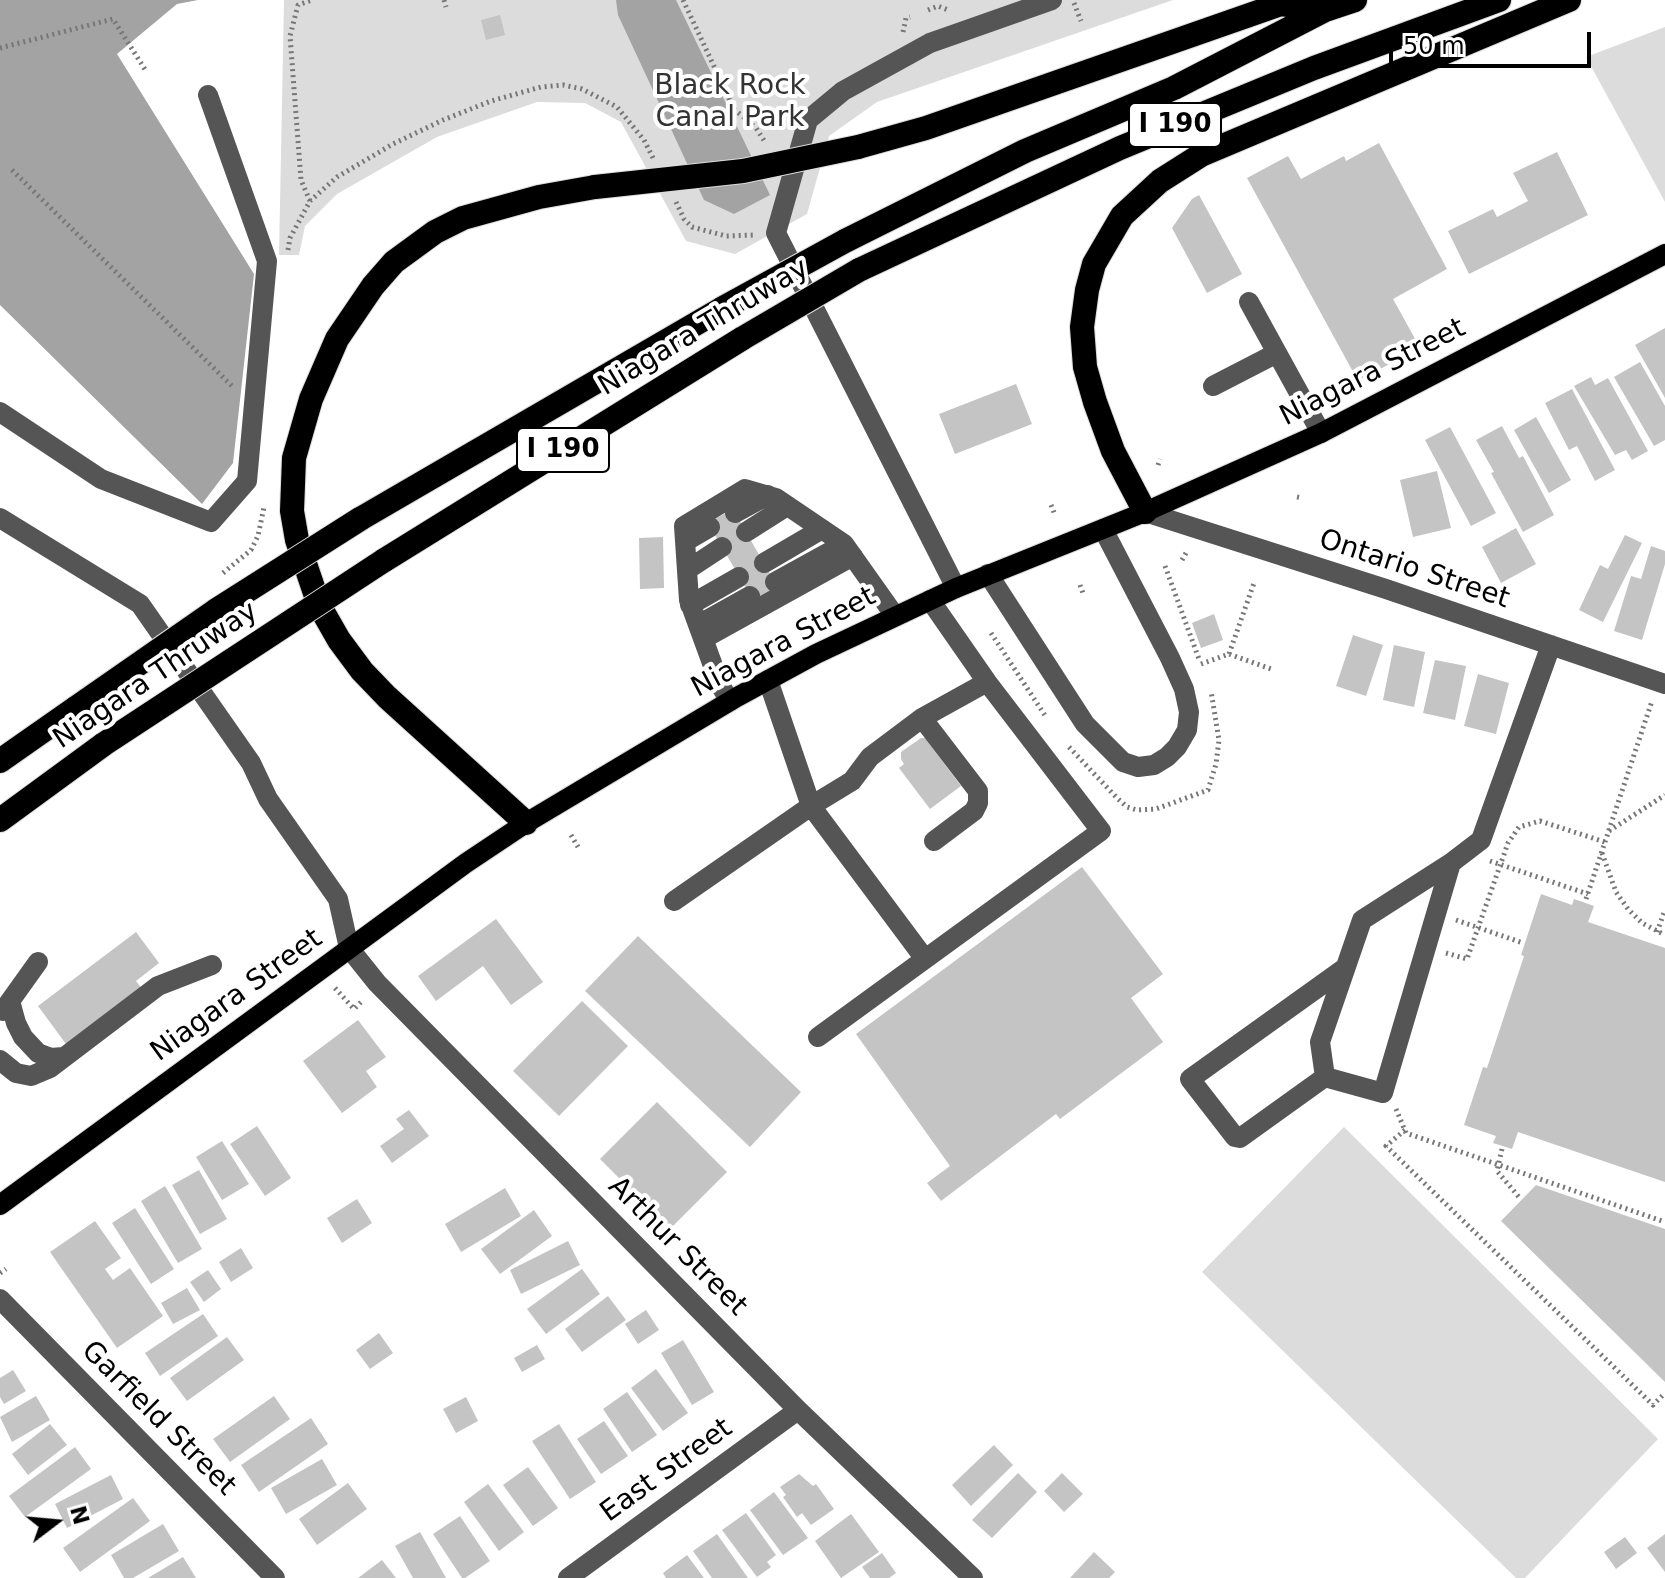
<!DOCTYPE html>
<html>
<head>
<meta charset="utf-8">
<style>
	body { margin:0 }
	#map { position:relative; width:1665px; height:1578px; overflow:hidden; background:#fff; font-family:"DejaVu Sans",sans-serif }
	canvas { display:block }
	.north { position:absolute; left:16px; top:1482px; width:80px; height:80px; -webkit-text-stroke:6px #fff; paint-order:stroke; rotate:74deg; font-size:22px; font-weight:700; line-height:32px; text-align:center; color:#000 }
	.north::after { content:''; display:block; margin:auto; width:28px; height:36px; background:#000; clip-path:polygon(50% 0,100% 100%,50% 72%,0 100%) }
	.scale { position:absolute; left:1389px; top:32px; width:202px; height:36px; box-sizing:border-box; border:4px solid #000; border-top:0; padding-left:10px; font-size:24px; line-height:28px; white-space:nowrap; color:#000; -webkit-text-stroke:6px #fff; paint-order:stroke }
</style>
</head>
<body>
<div id="map">
<canvas width="1665" height="1578"></canvas>
<div class="north">N</div>
<div class="scale">50 m</div>
</div>
<script>
const c = document.querySelector('canvas').getContext('2d');
c.lineJoin = 'round';
function fillPath(path, color) { c.fillStyle = color; c.fill(path, 'evenodd'); }
const shape = rows => new Path2D(rows.map(r => 'M' + r).join(''));
function stroke(path, color, width, dash) { c.strokeStyle = color; c.lineWidth = width; c.lineCap = dash ? 'butt' : 'round'; c.setLineDash(dash || []); c.stroke(path); }
function write(font, color, halo, rows, align = 'center') {
  c.font = font + ' "DejaVu Sans",sans-serif'; c.lineWidth = 8; c.setLineDash([]); c.textBaseline = 'middle'; c.strokeStyle = halo; c.fillStyle = color; for (const [text, x, y, turn = 0] of rows) {
    c.save(); c.translate(x, y); c.rotate((+turn || 0) * Math.PI / 180); c.textAlign = isNaN(turn) ? turn : align; if (halo) c.strokeText(text, 0, 0); c.fillText(text, 0, 0); c.restore();
  }
}
fillPath(shape([
	[284,0,1173,0,877,102,829,136,807,214,735,254,686,241,621,122,585,103,537,102,437,137,337,194,305,226,299,255,279,255],
	[1665,27,1665,202,1586,57],
	[1344,1127,1658,1439,1525,1578,1516,1578,1202,1272]
]), '#dcdcdc');
fillPath(shape([
	[0,0,198,0,177,4,117,54,254,274,233,463,202,504,0,305],
	[616,0,676,0,770,195,734,214,704,200,618,15]
]), '#a3a3a3');
fillPath(shape([
	[500,15,505,35,486,40,481,20],
	[1379,143,1447,269,1393,299,1418,344,1396,356,1397,360,1358,381,1247,178,1288,156,1301,179,1344,156,1346,161],
	[1557,152,1588,215,1469,274,1448,231,1493,209,1497,217,1528,201,1513,173],
	[1199,195,1242,274,1207,293,1172,228,1192,199],
	[1665,328,1665,398,1635,345],
	[1640,362,1665,406,1665,440,1654,446,1614,377],
	[1591,377,1595,385,1608,378,1648,451,1632,460,1626,450,1615,455,1574,386],
	[1016,384,1032,424,955,454,939,414],
	[1572,389,1615,470,1595,481,1577,446,1569,450,1545,403],
	[1536,417,1571,480,1549,493,1514,430],
	[1502,426,1519,458,1523,456,1554,515,1523,532,1491,473,1494,472,1476,440],
	[1450,427,1496,513,1471,526,1425,440],
	[1437,471,1451,528,1413,537,1400,480],
	[733,509,778,588,754,602,708,523],
	[1516,528,1536,564,1501,583,1482,547],
	[1625,535,1642,543,1603,622,1579,610,1600,565,1608,569],
	[663,537,664,588,640,589,639,538],
	[1651,546,1665,551,1665,564,1642,640,1614,631,1631,576,1641,579],
	[1214,614,1223,640,1201,648,1192,623],
	[1353,635,1383,645,1366,696,1336,686],
	[1394,645,1425,652,1414,707,1383,700],
	[1435,660,1466,666,1455,720,1423,713],
	[1478,674,1509,683,1496,734,1464,726],
	[921,738,925,738,961,786,930,809,899,768,904,764,901,759,901,752],
	[1082,867,1163,974,1131,998,1163,1042,1060,1119,1056,1114,941,1201,927,1183,950,1166,856,1034],
	[1541,894,1572,905,1574,899,1594,906,1588,922,1665,948,1665,1182,1518,1132,1512,1149,1493,1143,1496,1136,1464,1125,1483,1067,1487,1068,1524,956,1521,955],
	[496,919,543,982,511,1005,483,966,436,1001,418,976],
	[136,932,159,963,136,981,151,1000,66,1044,38,1006],
	[638,936,801,1092,750,1147,585,991],
	[582,1001,628,1046,559,1116,513,1071],
	[358,1020,386,1057,366,1071,377,1087,342,1113,303,1061],
	[657,1102,727,1172,670,1229,600,1159],
	[409,1110,429,1136,392,1163,380,1146,404,1129,396,1119],
	[257,1126,291,1178,265,1196,230,1144],
	[222,1141,249,1184,222,1200,196,1157],
	[199,1170,227,1219,200,1234,172,1185],
	[1536,1185,1665,1229,1665,1382,1501,1221],
	[165,1186,202,1249,178,1263,141,1201],
	[505,1188,521,1216,461,1252,445,1224],
	[357,1199,372,1223,342,1243,327,1218],
	[135,1208,174,1269,151,1284,112,1223],
	[534,1210,552,1236,500,1274,481,1249],
	[95,1221,121,1258,105,1269,113,1280,130,1268,163,1316,117,1348,50,1252],
	[568,1241,580,1265,521,1294,510,1270],
	[241,1248,253,1268,231,1282,219,1262],
	[582,1269,600,1294,546,1334,527,1309],
	[208,1270,221,1289,204,1302,190,1282],
	[187,1288,200,1310,173,1324,161,1303],
	[608,1296,626,1320,582,1352,565,1329],
	[646,1310,659,1330,638,1344,625,1324],
	[203,1314,218,1336,160,1376,145,1353],
	[379,1333,393,1353,370,1369,356,1350],
	[227,1337,244,1360,187,1401,170,1378],
	[683,1340,714,1392,692,1405,661,1353],
	[537,1345,545,1359,522,1372,514,1358],
	[656,1369,688,1413,663,1431,631,1388],
	[13,1370,26,1391,4,1404,0,1397,0,1378],
	[627,1392,657,1435,632,1452,603,1409],
	[36,1396,50,1420,12,1442,0,1417],
	[274,1396,290,1419,230,1462,213,1439],
	[466,1397,478,1421,456,1433,443,1409],
	[311,1418,328,1444,259,1492,241,1465],
	[604,1421,628,1456,601,1474,577,1439],
	[50,1424,67,1445,28,1475,12,1454],
	[559,1424,596,1482,570,1499,532,1441],
	[994,1445,1013,1465,971,1506,952,1485],
	[75,1447,91,1469,25,1517,9,1496],
	[322,1459,337,1485,286,1514,271,1488],
	[528,1467,558,1508,533,1526,503,1485],
	[1018,1473,1037,1492,992,1538,972,1520],
	[1062,1473,1083,1494,1064,1512,1044,1491],
	[799,1474,813,1486,816,1484,834,1509,811,1525,802,1513,797,1517,783,1497,786,1495,780,1487],
	[111,1475,123,1499,67,1528,55,1504],
	[348,1483,367,1509,317,1545,299,1519],
	[488,1484,524,1532,499,1551,464,1502],
	[774,1492,808,1538,783,1555,750,1510],
	[133,1498,150,1521,80,1572,63,1548],
	[746,1513,776,1555,767,1562,771,1567,757,1577,722,1530],
	[851,1514,879,1552,841,1578,815,1541],
	[460,1516,490,1561,465,1578,462,1578,433,1534],
	[163,1524,179,1551,133,1578,124,1578,111,1555],
	[420,1532,446,1578,413,1578,395,1546],
	[717,1534,748,1578,712,1578,693,1551],
	[1665,1534,1665,1572,1647,1548],
	[1625,1537,1637,1553,1616,1569,1604,1552],
	[1094,1552,1115,1572,1109,1578,1070,1578],
	[882,1553,896,1573,889,1578,870,1578,862,1567],
	[687,1555,704,1578,666,1578,663,1573],
	[183,1557,196,1578,148,1578],
	[382,1560,396,1578,358,1578]
]), '#c4c4c4');
const major = shape([
	[0,1205,466,863,526,823,737,697,816,654,956,588,1145,512,1321,433,1665,254]
]);
const highway = shape([
	[858,147,926,128,1281,4,1325,10],
	[845,241,1025,151,1174,88,1325,10,1355,0],
	[859,270,1120,148,1314,68,1499,0],
	[1145,512,1113,451,1095,402,1085,367,1082,327,1087,290,1094,264,1122,216,1160,181,1201,155,1569,0],
	[360,519,723,308],
	[383,561,743,338],
	[0,761,77,707],
	[0,820,104,744],
	[526,823,387,697,362,671,339,640,319,605,297,540,292,511,294,458,311,399,337,339,373,286,394,262,435,232,463,218,539,197,595,187]
]);
stroke(major, '#dbdbdb', 22);
stroke(highway, '#dbdbdb', 26);
stroke(shape([
	[444,0,446,7],
	[683,0,734,109,756,128,765,142],
	[1074,3,1081,21],
	[928,10,938,6,948,10],
	[903,32,906,18,910,17],
	[0,48,113,19,146,71],
	[12,170,234,388],
	[310,201,301,180,290,36,298,5,312,0],
	[676,202,684,219,692,227,726,236,755,235],
	[288,250,290,238,310,201,337,177,393,144,443,120,491,101,541,87,563,85,582,89,617,107,644,140,653,158],
	[1158,465,1160,459],
	[1297,497,1302,498],
	[1051,505,1055,515],
	[1182,560,1186,553],
	[1165,566,1199,659],
	[223,573,251,550,258,536,264,507],
	[1080,585,1084,596],
	[991,633,1046,717],
	[1229,654,1254,583],
	[1201,664,1229,654,1271,669],
	[1069,747,1117,798,1127,807,1137,810,1156,809,1208,790,1216,764,1219,740,1211,691],
	[1609,831,1665,795],
	[571,835,578,847],
	[1602,853,1616,892,1628,909,1642,923,1665,935],
	[1490,861,1588,894],
	[1586,899,1652,701],
	[1456,920,1523,943],
	[1657,932,1665,910],
	[1446,953,1467,959,1508,843,1519,827,1540,821,1605,842],
	[335,988,354,1009,361,1002],
	[1396,1109,1406,1133,1665,1222],
	[1405,1130,1386,1146,1653,1405,1665,1393],
	[1502,1149,1497,1171,1519,1197],
	[0,1273,6,1269]
]), '#777', 5, [2, 4]);
stroke(shape([
	[1249,302,1321,433],
	[1213,386,1277,353],
	[0,412,101,479,211,522,247,481,267,261,208,95],
	[1145,512,1386,589,1665,684],
	[735,513,768,495],
	[0,518,140,604,251,763,268,799,338,899,349,948,377,983,798,1410,973,1578],
	[746,532,787,506],
	[686,541,710,527],
	[764,563,822,529],
	[687,570,722,547],
	[988,574,1085,724,1123,762,1138,767,1154,765,1167,757,1177,747,1187,730,1189,712,1184,689,1170,658,1103,529],
	[775,582,844,544],
	[956,588,776,233,808,120,843,91,930,43,1052,0],
	[690,605,739,577],
	[698,625,750,596],
	[703,639,853,556],
	[730,701,720,685,689,600,684,526,745,489,776,498,844,544,895,616],
	[922,718,978,791,978,803,974,811,934,841],
	[674,901,811,806,768,680],
	[925,959,811,806,852,781,870,757,922,718,987,682],
	[10,1001,16,1023,23,1037,38,1053,51,1058,63,1057],
	[3,1011,38,962],
	[818,1037,1101,831,987,682,930,600],
	[0,1060,16,1073,31,1076,50,1068,158,986,212,965],
	[1325,1077,1320,1042,1362,920,1451,863,1481,840,1551,645],
	[1325,1077,1240,1138,1235,1137,1190,1079,1345,968],
	[1325,1077,1383,1093,1451,863],
	[0,1299,275,1578],
	[568,1578,798,1410]
]), '#555', 20);
stroke(major, '#000', 20);
stroke(highway, '#000', 24);
const highwayBridge = shape([
	[595,187,743,171,858,147],
	[723,308,845,241],
	[743,338,859,270],
	[77,707,215,611,360,519],
	[104,744,383,561]
]);
stroke(highwayBridge, '#dbdbdb', 26, []);
stroke(highwayBridge, '#000', 24);
for (const [x, y, w] of [
	[1175,125,92],
	[563,450,92]
]) { const box = new Path2D(); box.roundRect(x - w / 2, y - 22, w, 44, 6); c.fillStyle = '#fff'; c.fill(box); stroke(box, '#000', 2); }
write('bold 26px', '#000', null, [
	["I 190",1175,125],
	["I 190",563,450]
]);
write('28px', '#333', '#fff', [
	["Black Rock",730,87],
	["Canal Park",730,119]
]);
write('28px', '#000', '#fff', [
	["Niagara Thruway",704,328,-31],
	["Niagara Street",1373,373,-27],
	["Ontario Street",1414,570,18],
	["Niagara Street",784,643,-28],
	["Niagara Thruway",156,676,-34],
	["Niagara Street",237,996,-36],
	["Arthur Street",677,1247,45],
	["Garfield Street",158,1419,45],
	["East Street",667,1471,-36]
]);
</script>
</body>
</html>
